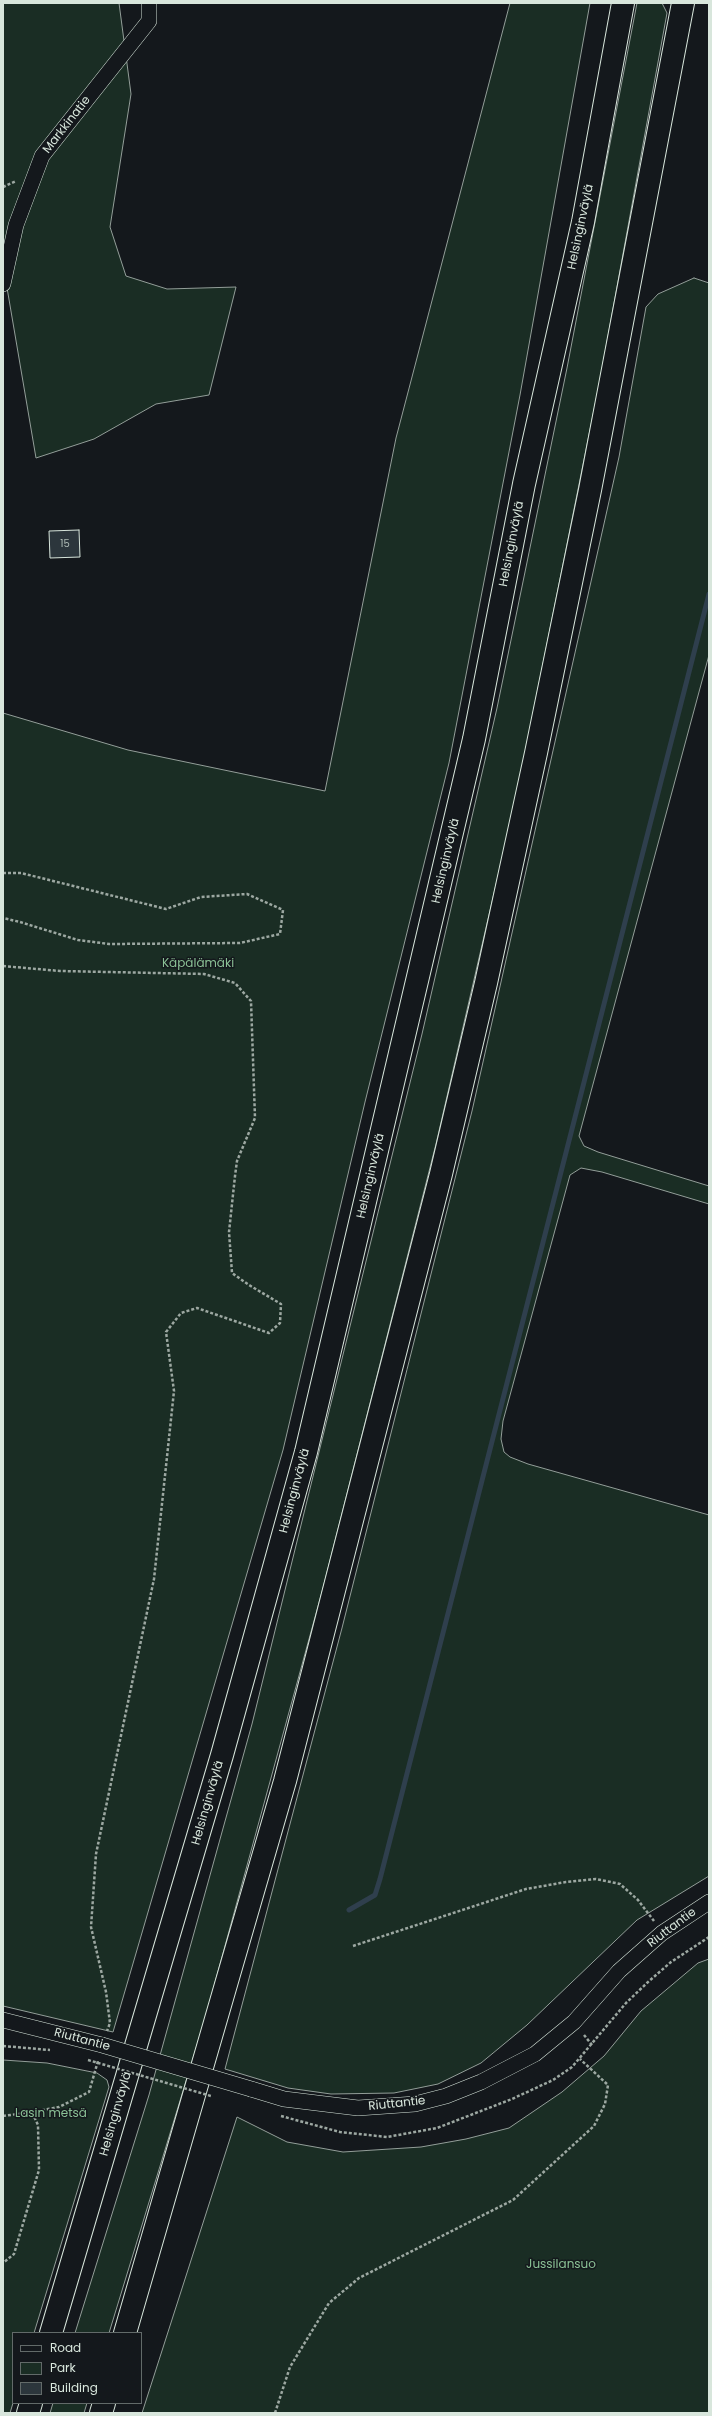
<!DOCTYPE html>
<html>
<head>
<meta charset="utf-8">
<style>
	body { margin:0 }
	#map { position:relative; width:712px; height:2416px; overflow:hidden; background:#14181c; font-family:Poppins,sans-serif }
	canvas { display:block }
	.frame { position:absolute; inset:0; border:4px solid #d8e6dc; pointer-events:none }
	.legend { position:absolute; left:12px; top:2332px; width:130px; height:72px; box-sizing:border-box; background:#14181c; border:1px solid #626a69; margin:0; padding:5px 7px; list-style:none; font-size:12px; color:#d8e6dc }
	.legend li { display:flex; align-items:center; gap:8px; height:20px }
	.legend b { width:20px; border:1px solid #626a69 }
</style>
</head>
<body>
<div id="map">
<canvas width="712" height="2416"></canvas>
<div class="frame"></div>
<ul class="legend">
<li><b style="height:5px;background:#14181c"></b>Road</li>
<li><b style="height:11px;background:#1a2d24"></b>Park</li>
<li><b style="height:11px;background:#2c363c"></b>Building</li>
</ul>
</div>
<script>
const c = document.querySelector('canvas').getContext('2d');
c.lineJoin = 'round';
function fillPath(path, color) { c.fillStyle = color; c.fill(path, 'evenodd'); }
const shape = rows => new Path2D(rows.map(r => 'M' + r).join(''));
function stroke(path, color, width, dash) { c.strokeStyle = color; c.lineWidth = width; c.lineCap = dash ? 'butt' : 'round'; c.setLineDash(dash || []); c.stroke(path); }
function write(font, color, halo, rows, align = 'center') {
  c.font = font + ' Poppins,sans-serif'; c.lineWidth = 3; c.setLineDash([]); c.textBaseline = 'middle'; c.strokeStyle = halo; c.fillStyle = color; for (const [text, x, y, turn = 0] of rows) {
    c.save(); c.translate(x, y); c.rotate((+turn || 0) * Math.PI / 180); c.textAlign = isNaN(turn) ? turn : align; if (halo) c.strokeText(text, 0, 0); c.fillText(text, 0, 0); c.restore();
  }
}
const green = shape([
	[3,3,119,3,131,94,110,227,126,276,167,289,236,287,209,395,156,404,94,439,36,458,5,276,3,282,3,3],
	[510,3,590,3,520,395,449,763,365,1102,283,1450,113,2032,3,2006,3,713,128,750,325,791,396,438,510,3],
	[637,3,662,3,667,13,600,380,516,798,436,1144,323,1588,205,2019,109,2333,75,2333,149,2095,252,1724,422,1034,497,708,567,368,637,3],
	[694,278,709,283,709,655,579,1136,584,1146,598,1152,709,1186,709,1204,602,1172,581,1168,570,1175,503,1421,501,1439,504,1452,510,1457,528,1464,709,1515,709,1876,637,1920,527,2025,481,2063,438,2084,394,2093,331,2094,288,2088,225,2069,342,1628,472,1111,619,457,646,307,658,294,694,278],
	[709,1959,709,2413,142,2413,237,2117,287,2142,343,2152,421,2147,466,2139,509,2128,562,2092,604,2056,641,2011,698,1963,709,1959],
	[3,2060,47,2063,97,2073,107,2080,109,2087,34,2333,13,2333,13,2403,10,2413,3,2413,3,2060],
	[53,2403,87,2403,84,2413,50,2413,53,2403]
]);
fillPath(green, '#1a2d24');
stroke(green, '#939e99', 1);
stroke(shape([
	[349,1910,375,1895,380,1879,709,594]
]), '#2f3f4d', 5);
const building = shape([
	[79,530,80,557,50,558,49,531,79,530]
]);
fillPath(building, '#2c363c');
stroke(building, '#d8e6dc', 1);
const street = shape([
	[3,284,16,225,42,156,149,21,149,3],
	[3,2020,102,2045],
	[251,2089,284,2099,358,2108,415,2104,446,2096,481,2082,535,2054,574,2022,619,1971,662,1933,709,1902]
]);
const highway = shape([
	[51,2333,222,1755,306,1452,474,739,524,484,583,222,623,3],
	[125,2333,285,1781,441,1174,486,983,536,753,590,490,683,3],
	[28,2413,31,2403],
	[101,2413,104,2403]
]);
stroke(street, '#d8e6dc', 16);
stroke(highway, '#d8e6dc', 24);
stroke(shape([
	[3,187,16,181],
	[3,873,21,873,166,909,201,897,247,894,283,910,280,934,240,943,109,944,78,940,20,922,3,918],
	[3,966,60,971,204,974,235,983,251,1001,255,1118,237,1161,235,1176,229,1232,232,1273,249,1285,281,1304,280,1323,269,1333,197,1308,181,1313,166,1332,174,1391,154,1579,96,1854,91,1927,106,1992,110,2023,107,2031],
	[353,1946,526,1889,566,1882,596,1879,620,1884,638,1900,654,1921],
	[584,2035,592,2045],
	[3,2046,50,2050],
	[32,2112,59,2107,89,2092,98,2061],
	[3,2116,32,2112,38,2125,39,2170,14,2254,3,2263],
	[281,2116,340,2132,387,2137,437,2128,512,2099,553,2080,572,2067,626,2003,648,1982,671,1962,709,1937],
	[275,2413,290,2367,329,2303,359,2278,513,2200,594,2126,605,2104,608,2085,580,2059]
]), '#9da8a2', 2.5, [3, 2]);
stroke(street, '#14181c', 15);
stroke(highway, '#14181c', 22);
const streetBridge = shape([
	[102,2045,251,2089]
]);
stroke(streetBridge, '#d8e6dc', 16, []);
stroke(shape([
	[88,2060,211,2096]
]), '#9da8a2', 2.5, [3, 2]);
stroke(streetBridge, '#14181c', 15);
write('10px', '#adbab4', null, [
	["15",65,544]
]);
write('12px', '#d8e6dc', '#14181c', [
	["Markkinatie",67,125,-52],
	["Helsinginväylä",581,227,-78],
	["Helsinginväylä",512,544,-79],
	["Helsinginväylä",446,861,-77],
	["Helsinginväylä",371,1176,-77],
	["Helsinginväylä",295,1491,-75],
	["Helsinginväylä",208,1803,-74],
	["Riuttantie",672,1928,-37],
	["Riuttantie",82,2040,15],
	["Riuttantie",397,2104,-6],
	["Helsinginväylä",116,2114,-74]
]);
write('12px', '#8ac095', '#14181c', [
	["Käpälämäki",198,964],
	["Lasin metsä",51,2114],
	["Jussilansuo",561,2265]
]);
</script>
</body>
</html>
